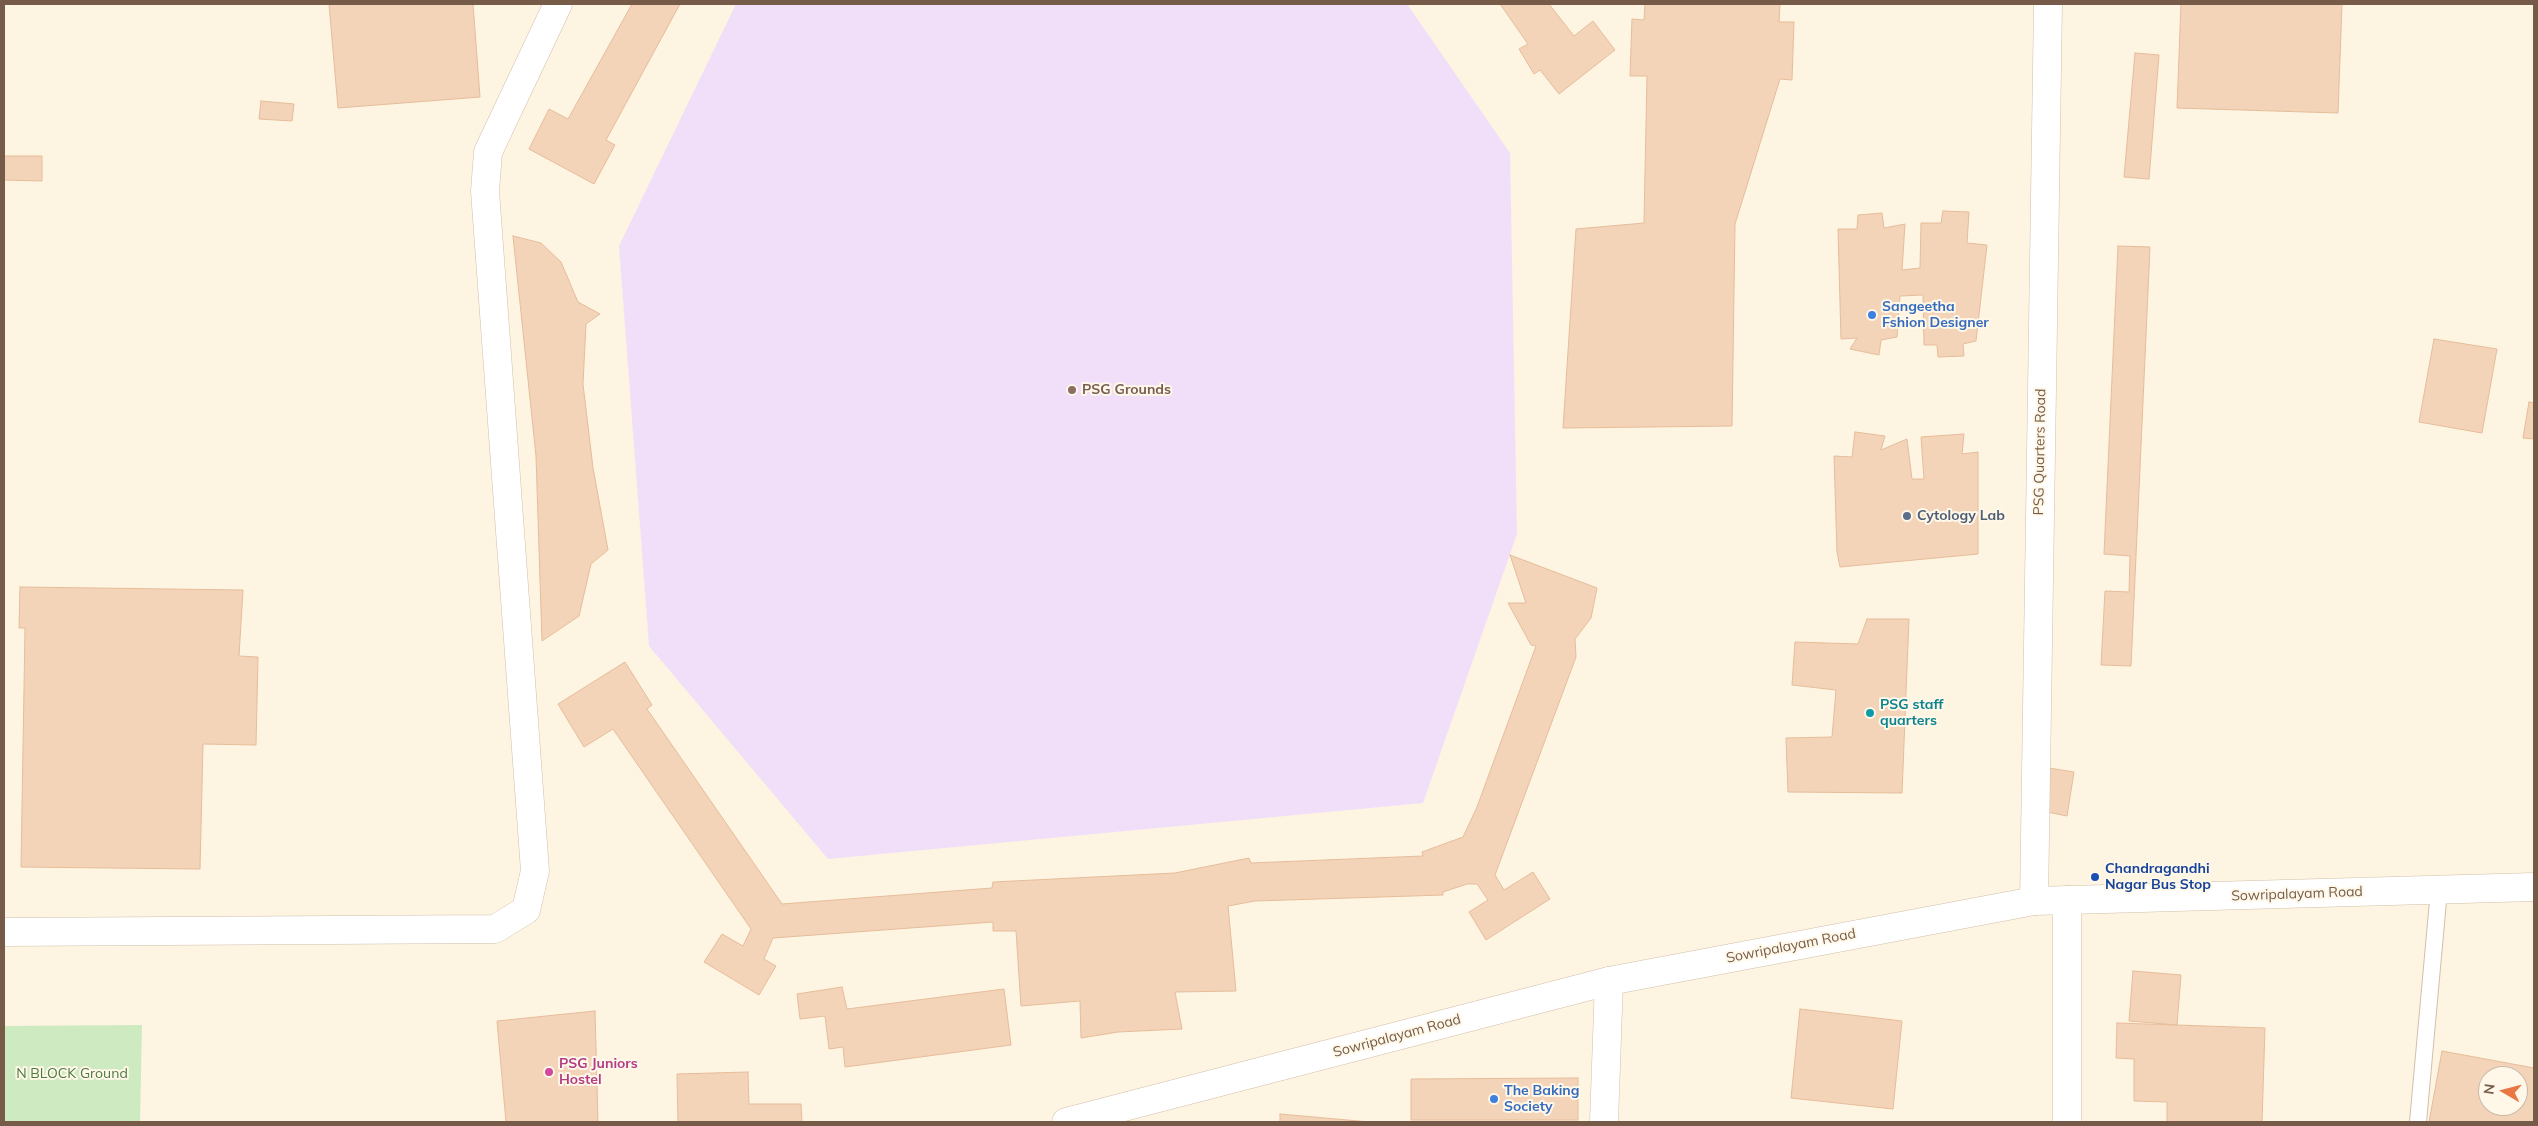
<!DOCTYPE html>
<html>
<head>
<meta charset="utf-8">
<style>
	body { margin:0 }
	#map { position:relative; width:2538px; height:1126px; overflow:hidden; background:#fdf4e2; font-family:Mulish,sans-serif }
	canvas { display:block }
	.frame { position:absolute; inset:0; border:5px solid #755b48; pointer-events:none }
	.north { position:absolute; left:2478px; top:1066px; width:50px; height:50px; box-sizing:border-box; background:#fff8e9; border:1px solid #c8b9a9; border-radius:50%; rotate:278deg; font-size:14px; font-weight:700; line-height:20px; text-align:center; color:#755b48 }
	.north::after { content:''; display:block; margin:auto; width:18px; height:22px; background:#ea7644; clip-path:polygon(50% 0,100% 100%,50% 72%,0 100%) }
</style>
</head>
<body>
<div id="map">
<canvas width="2538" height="1126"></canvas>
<div class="frame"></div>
<div class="north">N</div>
</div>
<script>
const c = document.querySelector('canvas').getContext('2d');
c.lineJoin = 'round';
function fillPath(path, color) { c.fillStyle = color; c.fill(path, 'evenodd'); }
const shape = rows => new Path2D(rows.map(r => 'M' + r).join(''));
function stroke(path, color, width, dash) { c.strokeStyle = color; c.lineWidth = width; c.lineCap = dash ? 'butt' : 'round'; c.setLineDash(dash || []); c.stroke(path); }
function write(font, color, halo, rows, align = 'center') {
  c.font = font + ' Mulish,sans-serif'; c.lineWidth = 4; c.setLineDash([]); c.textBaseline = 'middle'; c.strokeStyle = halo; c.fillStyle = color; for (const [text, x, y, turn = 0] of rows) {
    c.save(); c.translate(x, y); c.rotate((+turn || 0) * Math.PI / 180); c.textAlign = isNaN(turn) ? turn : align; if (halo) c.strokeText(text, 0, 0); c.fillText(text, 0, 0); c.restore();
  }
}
fillPath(shape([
	[736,4,1407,4,1510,153,1517,534,1423,803,828,859,649,646,619,246]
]), '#f1dff9');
fillPath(shape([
	[142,1025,140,1122,4,1122,4,1026]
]), '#ceeac0');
const building = shape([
	[329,4,473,4,480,97,338,108,329,4],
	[632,4,680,4,606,140,615,145,594,184,529,149,549,109,568,119,632,4],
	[1500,4,1549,4,1574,36,1593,21,1615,50,1559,94,1540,70,1534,74,1519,49,1528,44,1500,4],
	[1645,4,1780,4,1779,22,1794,22,1792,80,1780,79,1735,224,1732,426,1563,428,1576,229,1644,223,1647,76,1630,76,1632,19,1644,20,1645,4],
	[2181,4,2342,4,2338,113,2177,108,2181,4],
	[2135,53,2159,55,2149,179,2124,177,2135,53],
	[261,101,294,104,292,121,259,119,261,101],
	[4,156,42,156,42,181,4,180,4,156],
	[1943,211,1969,212,1967,243,1987,245,1976,341,1963,344,1964,356,1938,357,1937,345,1924,345,1923,295,1900,296,1897,337,1881,340,1879,355,1850,349,1857,338,1841,339,1838,229,1857,229,1858,215,1882,213,1884,228,1905,224,1902,270,1920,268,1921,223,1941,223,1943,211],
	[513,236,541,243,561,262,578,302,600,314,586,324,583,384,593,468,608,550,591,564,579,616,542,641,536,456,513,236],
	[2118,246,2150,247,2131,666,2101,665,2105,591,2129,592,2130,556,2104,554,2118,246],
	[2434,339,2497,349,2482,433,2419,422,2434,339],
	[2529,402,2534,403,2534,439,2523,438,2529,402],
	[1855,432,1885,436,1881,450,1907,439,1912,479,1924,479,1921,437,1964,434,1962,454,1978,452,1978,554,1840,567,1837,552,1834,456,1852,457,1855,432],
	[1510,555,1597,588,1591,618,1575,639,1576,657,1495,875,1504,890,1533,872,1550,899,1486,940,1469,912,1488,900,1477,884,1467,884,1443,892,1443,895,1255,901,1228,906,1236,991,1175,992,1182,1029,1118,1032,1081,1038,1080,1001,1021,1006,1016,931,993,931,993,922,773,938,764,959,776,966,759,995,704,962,722,934,743,946,751,929,613,729,584,747,558,704,625,662,652,705,647,709,782,904,992,888,993,882,1175,873,1249,858,1251,863,1423,856,1422,852,1463,837,1477,807,1536,646,1531,645,1508,603,1526,603,1510,555],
	[20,587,243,590,239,656,258,657,256,745,203,744,200,869,21,867,25,628,19,628,20,587],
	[1867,619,1909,619,1902,793,1788,792,1786,738,1832,737,1836,690,1792,685,1795,642,1858,644,1867,619],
	[2049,768,2074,772,2067,816,2042,811,2049,768],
	[2133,971,2181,975,2177,1025,2129,1021,2133,971],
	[842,987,847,1009,1004,989,1011,1045,845,1067,843,1047,829,1049,825,1016,800,1019,797,994,842,987],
	[1800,1009,1902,1021,1893,1109,1791,1098,1800,1009],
	[595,1011,598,1122,506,1122,497,1021,595,1011],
	[2117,1023,2265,1028,2262,1122,2167,1122,2167,1102,2134,1101,2134,1059,2116,1058,2117,1023],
	[2442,1051,2534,1068,2534,1122,2429,1122,2442,1051],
	[2488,1076,2518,1076,2518,1106,2488,1106,2488,1076],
	[748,1072,749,1104,801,1104,802,1122,678,1122,677,1074,748,1072],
	[1578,1078,1578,1120,1411,1120,1411,1079,1578,1078],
	[1280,1114,1370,1122,1280,1122,1280,1114]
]);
fillPath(building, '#f3d4b9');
stroke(building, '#e6bc99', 1);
const lane = shape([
	[2418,1122,2439,890]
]);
const street = shape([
	[2034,901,2048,4],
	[4,932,495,929,526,910,535,871,485,191,488,152,558,4],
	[1604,1122,1609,981],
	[2067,1122,2067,900]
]);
const secondary = shape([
	[1066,1122,1609,981,2034,901,2534,887]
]);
stroke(lane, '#d0bfac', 18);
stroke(street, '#d0bfac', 29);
stroke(secondary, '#d3bfa8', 29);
stroke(lane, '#fff', 16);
stroke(street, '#fff', 28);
stroke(secondary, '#fff', 28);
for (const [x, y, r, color] of [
	[1872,315,5,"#3f7fe0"],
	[1072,390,5,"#8d6e63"],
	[1907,516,5,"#5c6f8a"],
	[1870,713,5,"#0f9aa8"],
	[2095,877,5,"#1a4fb4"],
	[549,1072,5,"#d1479c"],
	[1494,1099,5,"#3f7fe0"]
]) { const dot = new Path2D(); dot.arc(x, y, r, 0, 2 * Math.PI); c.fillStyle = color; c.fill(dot); stroke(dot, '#fff8e9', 2); }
write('bold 14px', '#366cbe', '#fff8e9', [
	["Sangeetha",1882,307],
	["Fshion Designer",1882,323],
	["The Baking",1504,1091],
	["Society",1504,1107]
], 'left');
write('bold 14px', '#785e54', '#fff8e9', [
	["PSG Grounds",1082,390]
], 'left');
write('14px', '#755b48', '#fff8e9', [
	["PSG Quarters Road",2040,452,-89],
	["Sowripalayam Road",2297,894,-2],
	["Sowripalayam Road",1791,946,-11],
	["Sowripalayam Road",1397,1036,-15]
]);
write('bold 14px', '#4e5e75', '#fff8e9', [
	["Cytology Lab",1917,516]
], 'left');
write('bold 14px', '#0d838f', '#fff8e9', [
	["PSG staff",1880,705],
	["quarters",1880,721]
], 'left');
write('bold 14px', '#164399', '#fff8e9', [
	["Chandragandhi",2105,869],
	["Nagar Bus Stop",2105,885]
], 'left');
write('bold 14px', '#b23c85', '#fff8e9', [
	["PSG Juniors",559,1064],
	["Hostel",559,1080]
], 'left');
write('14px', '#4c7b40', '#fff8e9', [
	["N BLOCK Ground",72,1074]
]);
</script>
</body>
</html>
